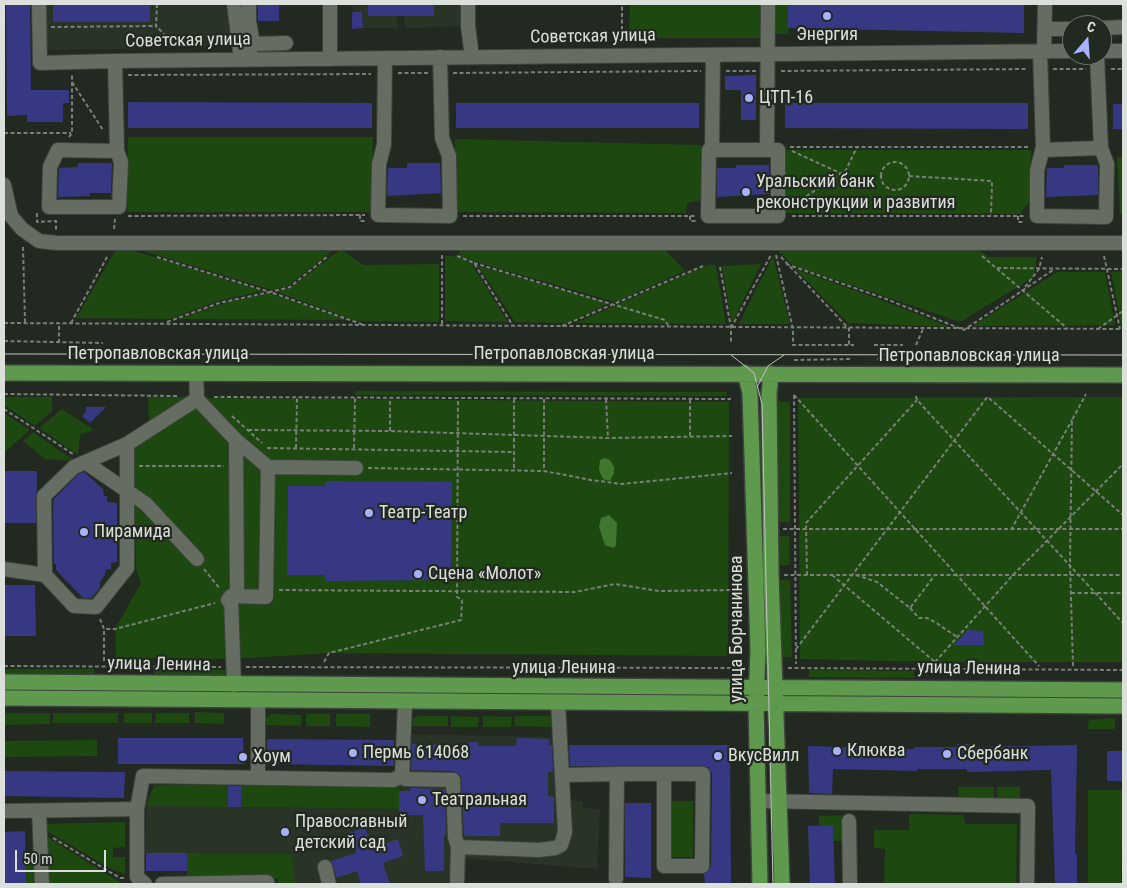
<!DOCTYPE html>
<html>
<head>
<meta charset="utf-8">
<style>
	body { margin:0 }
	#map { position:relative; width:1127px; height:888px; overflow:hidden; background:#222920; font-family:"Roboto Condensed",sans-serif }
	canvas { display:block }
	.frame { position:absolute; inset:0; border:5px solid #dce0da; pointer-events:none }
	.north { position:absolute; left:1062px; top:15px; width:50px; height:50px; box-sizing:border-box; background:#222920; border:1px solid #6c726a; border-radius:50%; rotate:18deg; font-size:14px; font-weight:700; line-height:20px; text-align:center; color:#dce0da }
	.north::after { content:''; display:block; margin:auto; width:18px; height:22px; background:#a7b1fc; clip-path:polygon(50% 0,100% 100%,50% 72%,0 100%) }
	.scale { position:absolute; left:15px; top:850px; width:91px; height:22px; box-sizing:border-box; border:2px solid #dce0da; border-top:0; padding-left:6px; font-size:15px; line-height:18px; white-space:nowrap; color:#dce0da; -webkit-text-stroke:4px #222920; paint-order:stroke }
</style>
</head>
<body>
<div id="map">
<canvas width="1127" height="888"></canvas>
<div class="frame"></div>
<div class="north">С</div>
<div class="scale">50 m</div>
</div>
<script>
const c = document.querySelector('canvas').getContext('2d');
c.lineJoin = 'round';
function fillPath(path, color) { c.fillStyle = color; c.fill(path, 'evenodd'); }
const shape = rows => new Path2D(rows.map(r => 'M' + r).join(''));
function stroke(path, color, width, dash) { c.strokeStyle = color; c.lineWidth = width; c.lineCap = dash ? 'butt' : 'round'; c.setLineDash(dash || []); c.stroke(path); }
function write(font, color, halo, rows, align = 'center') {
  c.font = font + ' "Roboto Condensed",sans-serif'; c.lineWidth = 4.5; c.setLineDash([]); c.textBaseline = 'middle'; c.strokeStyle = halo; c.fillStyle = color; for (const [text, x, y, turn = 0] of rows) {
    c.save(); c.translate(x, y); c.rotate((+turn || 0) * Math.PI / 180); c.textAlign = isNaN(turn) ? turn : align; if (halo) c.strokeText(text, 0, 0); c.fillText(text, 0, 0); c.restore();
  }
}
fillPath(shape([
	[44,4,229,4,233,47,45,50],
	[353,4,472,4,472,26,405,28,404,16,397,16,397,28,363,28,362,12,353,12],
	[399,734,556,737,570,800,583,801,583,808,600,809,597,869,472,859,450,860,449,884,295,884,291,854,145,853,146,806,398,809]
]), '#293426');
fillPath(shape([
	[630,4,1024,4,1024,33,789,28,788,34,774,34,774,38,629,38],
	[128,137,373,137,372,212,127,212],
	[455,139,701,145,703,200,687,203,686,213,454,212],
	[783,150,1031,150,1030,201,1020,214,783,213],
	[1117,157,1123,157,1123,214,1120,214],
	[118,246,263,291,218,301,170,319,76,318],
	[976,247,988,257,1037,257,1034,277,960,322,792,265,776,248],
	[134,248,336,248,289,285,272,290],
	[460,248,664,249,685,271,615,302,459,257],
	[341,249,363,265,439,264,439,322,356,321,277,292,293,286],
	[445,256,453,256,471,263,508,322,445,321],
	[773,256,790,324,739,324],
	[761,264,732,323,722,266],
	[708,265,716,265,726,324,575,323],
	[478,266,610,303,568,323,515,322],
	[795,269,884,301,950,327,848,323],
	[1123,271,1123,325,1121,325,1111,272],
	[1057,272,1105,272,1115,325,973,326],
	[270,293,347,320,179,319,230,301],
	[355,391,684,392,727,392,726,396,355,395],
	[4,397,52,397,52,411,35,426,4,405],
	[148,397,187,397,149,422],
	[1123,397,1123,662,935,662,800,659,798,398],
	[202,398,729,402,728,656,329,653,233,659,116,658,115,629,141,583,136,569,134,476,131,453,135,446,195,409],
	[777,401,790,402,790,522,775,522,774,406],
	[62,409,94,430,80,435,78,455,39,428],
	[4,413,30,430,4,453],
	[33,432,75,461,45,459,23,441],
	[776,536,789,536,790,565,776,565],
	[778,580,790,580,792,657,780,657],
	[4,669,94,669,94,676,4,676],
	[154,669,227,670,223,676,154,676],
	[809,670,914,671,914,678,809,677],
	[195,712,224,713,224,724,195,723],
	[4,713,50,713,50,724,4,725],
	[53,713,118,713,118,723,53,723],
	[124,713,152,713,152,723,124,723],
	[156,713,189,713,189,723,155,723],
	[273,714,301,715,301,726,265,725,265,718],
	[306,714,330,714,330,726,306,726],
	[336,714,370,714,370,727,336,726],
	[418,716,448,716,448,726,412,726,412,719],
	[451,716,479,717,478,727,451,727],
	[483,716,512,717,511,727,483,727],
	[515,716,553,716,553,727,514,726],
	[1115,718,1115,729,1087,729,1089,720],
	[97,740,97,756,4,757,4,741],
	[228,784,228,807,146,806,154,785],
	[241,785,399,786,399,809,241,807],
	[958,787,994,787,994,799,959,799],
	[997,787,1020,787,1020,799,997,800],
	[1088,790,1123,790,1121,884,1088,884],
	[669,801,693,801,693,857,669,857],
	[909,814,963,815,966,824,1017,824,1016,884,884,884,885,849,874,848,874,830,909,830],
	[845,815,845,841,833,841,833,825,819,825,819,816],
	[125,822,125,847,113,848,113,857,125,857,125,874,109,868,45,830,45,824],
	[44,835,123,884,47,884],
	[187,853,292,854,295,884,278,884,278,879,187,879],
	[25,855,35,855,36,884,26,884]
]), '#1d4810');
fillPath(shape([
	[605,458,610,460,614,467,614,473,610,481,603,479,599,470,600,460],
	[609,515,617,523,616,545,614,548,605,545,599,527,601,518]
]), '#3e782f');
fillPath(shape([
	[6,4,30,4,31,90,69,90,69,103,63,103,63,122,27,122,27,115,7,116],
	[53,4,150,4,150,22,53,22],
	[258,4,279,4,279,21,258,21],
	[368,4,434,4,434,16,368,16],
	[788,4,1024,4,1024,33,788,28],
	[352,12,362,12,363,28,352,29],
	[756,75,756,120,741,120,741,90,725,90,725,76],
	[128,102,372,103,372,128,128,128],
	[456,103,699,103,699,128,456,128],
	[785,103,1028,103,1028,129,785,128],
	[1113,104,1123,104,1123,129,1113,129],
	[78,163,112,163,111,193,90,193,90,196,58,197,59,168,78,167],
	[407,163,440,163,441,193,387,196,388,168,407,168],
	[736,165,769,165,769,194,717,197,717,168,736,168],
	[1064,165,1098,165,1098,195,1046,197,1047,168,1064,168],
	[86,407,106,407,90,423,82,416,86,412],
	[4,471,37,471,36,523,4,523],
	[84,472,103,489,104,496,107,496,107,502,117,503,117,562,111,563,111,569,105,570,105,575,100,582,100,588,91,598,83,598,56,570,56,564,54,564,53,500,79,474],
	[325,481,452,482,451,580,325,581,325,575,287,575,288,486,325,486],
	[4,585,35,585,36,636,4,636],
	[968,630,983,631,984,645,954,645],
	[118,738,243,738,244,764,118,764],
	[517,738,549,739,549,745,552,745,553,772,548,772,548,796,554,797,554,823,500,823,500,836,464,836,461,776,453,771,411,770,412,744,468,745,468,742,478,742,478,746,516,746],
	[267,739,394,740,394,766,267,764],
	[957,744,969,744,969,747,1077,745,1075,854,1077,854,1077,884,1055,884,1051,770,967,772,967,769,917,769,917,771,833,769,832,794,809,793,808,746,914,749,914,747,957,747],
	[569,745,730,745,731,884,705,884,704,874,711,866,712,774,708,767,570,766],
	[1107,751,1123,751,1123,781,1107,781],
	[4,771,125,772,124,798,4,796],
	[228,786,241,786,241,807,228,807],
	[410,788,445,789,446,836,444,836,444,871,425,871,423,815,399,815,399,791,410,791],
	[625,803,651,803,651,878,625,877],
	[833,825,835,884,810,884,808,826],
	[365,827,372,848,398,839,403,856,383,863,390,884,361,884,357,871,337,878,331,861,356,853,349,833],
	[25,831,26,884,4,884,4,832],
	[146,853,187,853,187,871,146,871]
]), '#373883');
const minor = shape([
	[39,4,40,63,115,61,117,151,121,162,119,207,49,207,50,167,58,150,117,151],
	[234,4,241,59],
	[249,4,249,21,253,44],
	[468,4,468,26,472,57],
	[1102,28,1123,27],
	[1045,29,1072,29],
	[1040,51,1043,147,1037,171,1037,216,1106,217,1107,164,1101,148,1042,150],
	[1044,51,1045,4],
	[1102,51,1123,51],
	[1097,55,1101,148],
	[385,58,384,145,379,164,378,215,450,216,449,156,442,138,440,57],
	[246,59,253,44,286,43],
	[330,59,330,4],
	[115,61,1072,51],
	[767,149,768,4],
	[709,150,778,150,778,216,708,216,709,150],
	[712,150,713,55],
	[4,185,11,216,22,229,39,241,57,243,1123,243],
	[197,399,236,440,268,467,266,597,231,596,228,600],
	[236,440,237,596],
	[85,462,146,504,197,559],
	[268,467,356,468],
	[4,569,45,575,74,606,96,607,127,568,127,444,197,399,196,373],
	[45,575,44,496,74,467,127,444],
	[231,596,234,685],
	[258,700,258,778],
	[405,702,402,776,405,779,453,780,455,837,458,847,457,884],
	[564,775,617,774,703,774,702,866,664,866,664,774],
	[758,801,1028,806,1027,884],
	[137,809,137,877,145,884],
	[4,811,137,809,143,776,393,780,402,776],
	[39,811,42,884],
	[849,821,850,884],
	[458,847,539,850,555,848,561,845,565,832,558,702],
	[325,867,329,884],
	[616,879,617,774],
	[162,884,267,882]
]);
const major = shape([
	[4,373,1123,375],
	[745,373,750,393,758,650,756,703,760,884],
	[771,374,769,394,771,575,782,884],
	[4,682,1123,690],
	[4,698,1123,706]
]);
stroke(minor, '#3d433c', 16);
stroke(major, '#3d433c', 18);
stroke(shape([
	[157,4,156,26,164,34,165,48],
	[51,27,156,26],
	[622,43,622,4],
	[1053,69,1086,69],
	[1111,69,1123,69],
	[726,71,756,71],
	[781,71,1028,69],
	[398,73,428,73],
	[453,73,701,71],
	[128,75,371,74],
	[72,82,103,130],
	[4,133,71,133],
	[69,137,72,133,72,75],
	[790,147,1030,147],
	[792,151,840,173],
	'881 176a14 14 0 1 1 28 0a14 14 0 1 1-28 0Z',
	[909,176,992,181,991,215],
	[790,207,846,170,857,147],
	[37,213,37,222,56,221,56,231],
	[360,215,360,221,367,221],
	[128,216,365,215],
	[463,216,696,216],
	[690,216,690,221,697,221],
	[792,216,1025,216],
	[1018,216,1018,222,1025,222],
	[114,229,115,219],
	[23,247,25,322],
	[442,255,442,326],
	[776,255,793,329,793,345,854,345],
	[457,256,474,263,513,326],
	[982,256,1068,329],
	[1104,256,1120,329],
	[157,257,270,292,290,287,328,256],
	[781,257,849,329,849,345],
	[474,263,665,320,669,327],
	[786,264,886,299,964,330,1053,270],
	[720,267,731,328,731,344],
	[997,268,1123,269],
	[1025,287,1039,269,1042,257],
	[167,322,219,303,270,292,364,325],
	[4,323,1123,329],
	[71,323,107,257],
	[562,326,703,266],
	[731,328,771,255],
	[1098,329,1123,311],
	[4,341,103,343],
	[59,343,59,323],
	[874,345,903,345],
	[916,345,923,329],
	[877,359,916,359],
	[794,360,851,359],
	[4,394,177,396],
	[794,395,1039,666],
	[794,395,796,664],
	[916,396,917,400,1123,623],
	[214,397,731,399],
	[989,398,1123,515],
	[514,399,514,469],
	[544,399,544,471],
	[606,399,608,438],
	[4,409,73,454],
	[232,416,262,443],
	[248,430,390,431,608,438,732,436],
	[390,431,390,398],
	[690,436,690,399],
	[267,448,514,452],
	[296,448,297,398],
	[354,448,355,398],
	[139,466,224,466],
	[368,468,544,471,591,480,622,484,732,473],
	[783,529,1123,529],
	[1011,530,1072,420],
	[204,569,220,589],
	[784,575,1123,575],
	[807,575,806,523,917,400],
	[832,575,935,662,935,666],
	[856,575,877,582,910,608,935,575],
	[279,590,575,592,615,584,659,591,733,590],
	[1071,593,1123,593],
	[910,608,919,618,927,618,935,622,957,637],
	[100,619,104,629,115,629,215,603],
	[104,631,104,661],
	[796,649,988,396],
	[324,662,329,653,461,620,462,600,457,597,458,399],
	[935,662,1013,575,1123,464],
	[4,666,221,667],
	[1073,666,1070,565,1072,420,1086,394],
	[246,667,743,668],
	[788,668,1123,670],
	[792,761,797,756],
	[53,838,120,878,125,878]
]), '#7a7f78', 2, [4, 2.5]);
stroke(minor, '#656d62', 14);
stroke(major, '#5e994d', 15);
stroke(shape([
	[4,354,1123,355],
	[731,355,754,373,762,404,773,884],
	[757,387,768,366,784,355]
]), '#c0c5be', 1);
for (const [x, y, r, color] of [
	[827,16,5,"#a7b1fc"],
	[749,98,5,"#a7b1fc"],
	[746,192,5,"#a7b1fc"],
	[369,513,5,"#a7b1fc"],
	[84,532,5,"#a7b1fc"],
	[418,574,5,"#a7b1fc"],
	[837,751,5,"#a7b1fc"],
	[353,753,5,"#a7b1fc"],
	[947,754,5,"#a7b1fc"],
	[718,756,5,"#a7b1fc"],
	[243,757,5,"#a7b1fc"],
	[422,800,5,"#a7b1fc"],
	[285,832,5,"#a7b1fc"]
]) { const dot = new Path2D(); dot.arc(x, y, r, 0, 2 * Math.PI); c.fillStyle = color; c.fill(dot); stroke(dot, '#222920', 2); }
write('18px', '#dce0da', '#222920', [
	["Энергия",827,35,"center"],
	["ЦТП-16",759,98],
	["Уральский банк",756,182],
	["реконструкции и развития",756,203],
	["Театр-Театр",379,513],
	["Пирамида",94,532],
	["Сцена «Молот»",428,574],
	["Клюква",847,751],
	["Пермь 614068",363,753],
	["Сбербанк",957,754],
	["ВкусВилл",728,756],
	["Хоум",253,757],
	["Театральная",432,800],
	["Православный",295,822],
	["детский сад",295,843]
], 'left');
write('18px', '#dce0da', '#222920', [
	["Советская улица",593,37,-1],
	["Советская улица",188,41,-1],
	["Петропавловская улица",158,354],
	["Петропавловская улица",564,354],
	["Петропавловская улица",969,356],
	["улица Борчанинова",737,629,-90],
	["улица Ленина",159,665,1],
	["улица Ленина",564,668],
	["улица Ленина",969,669,1]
]);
</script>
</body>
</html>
